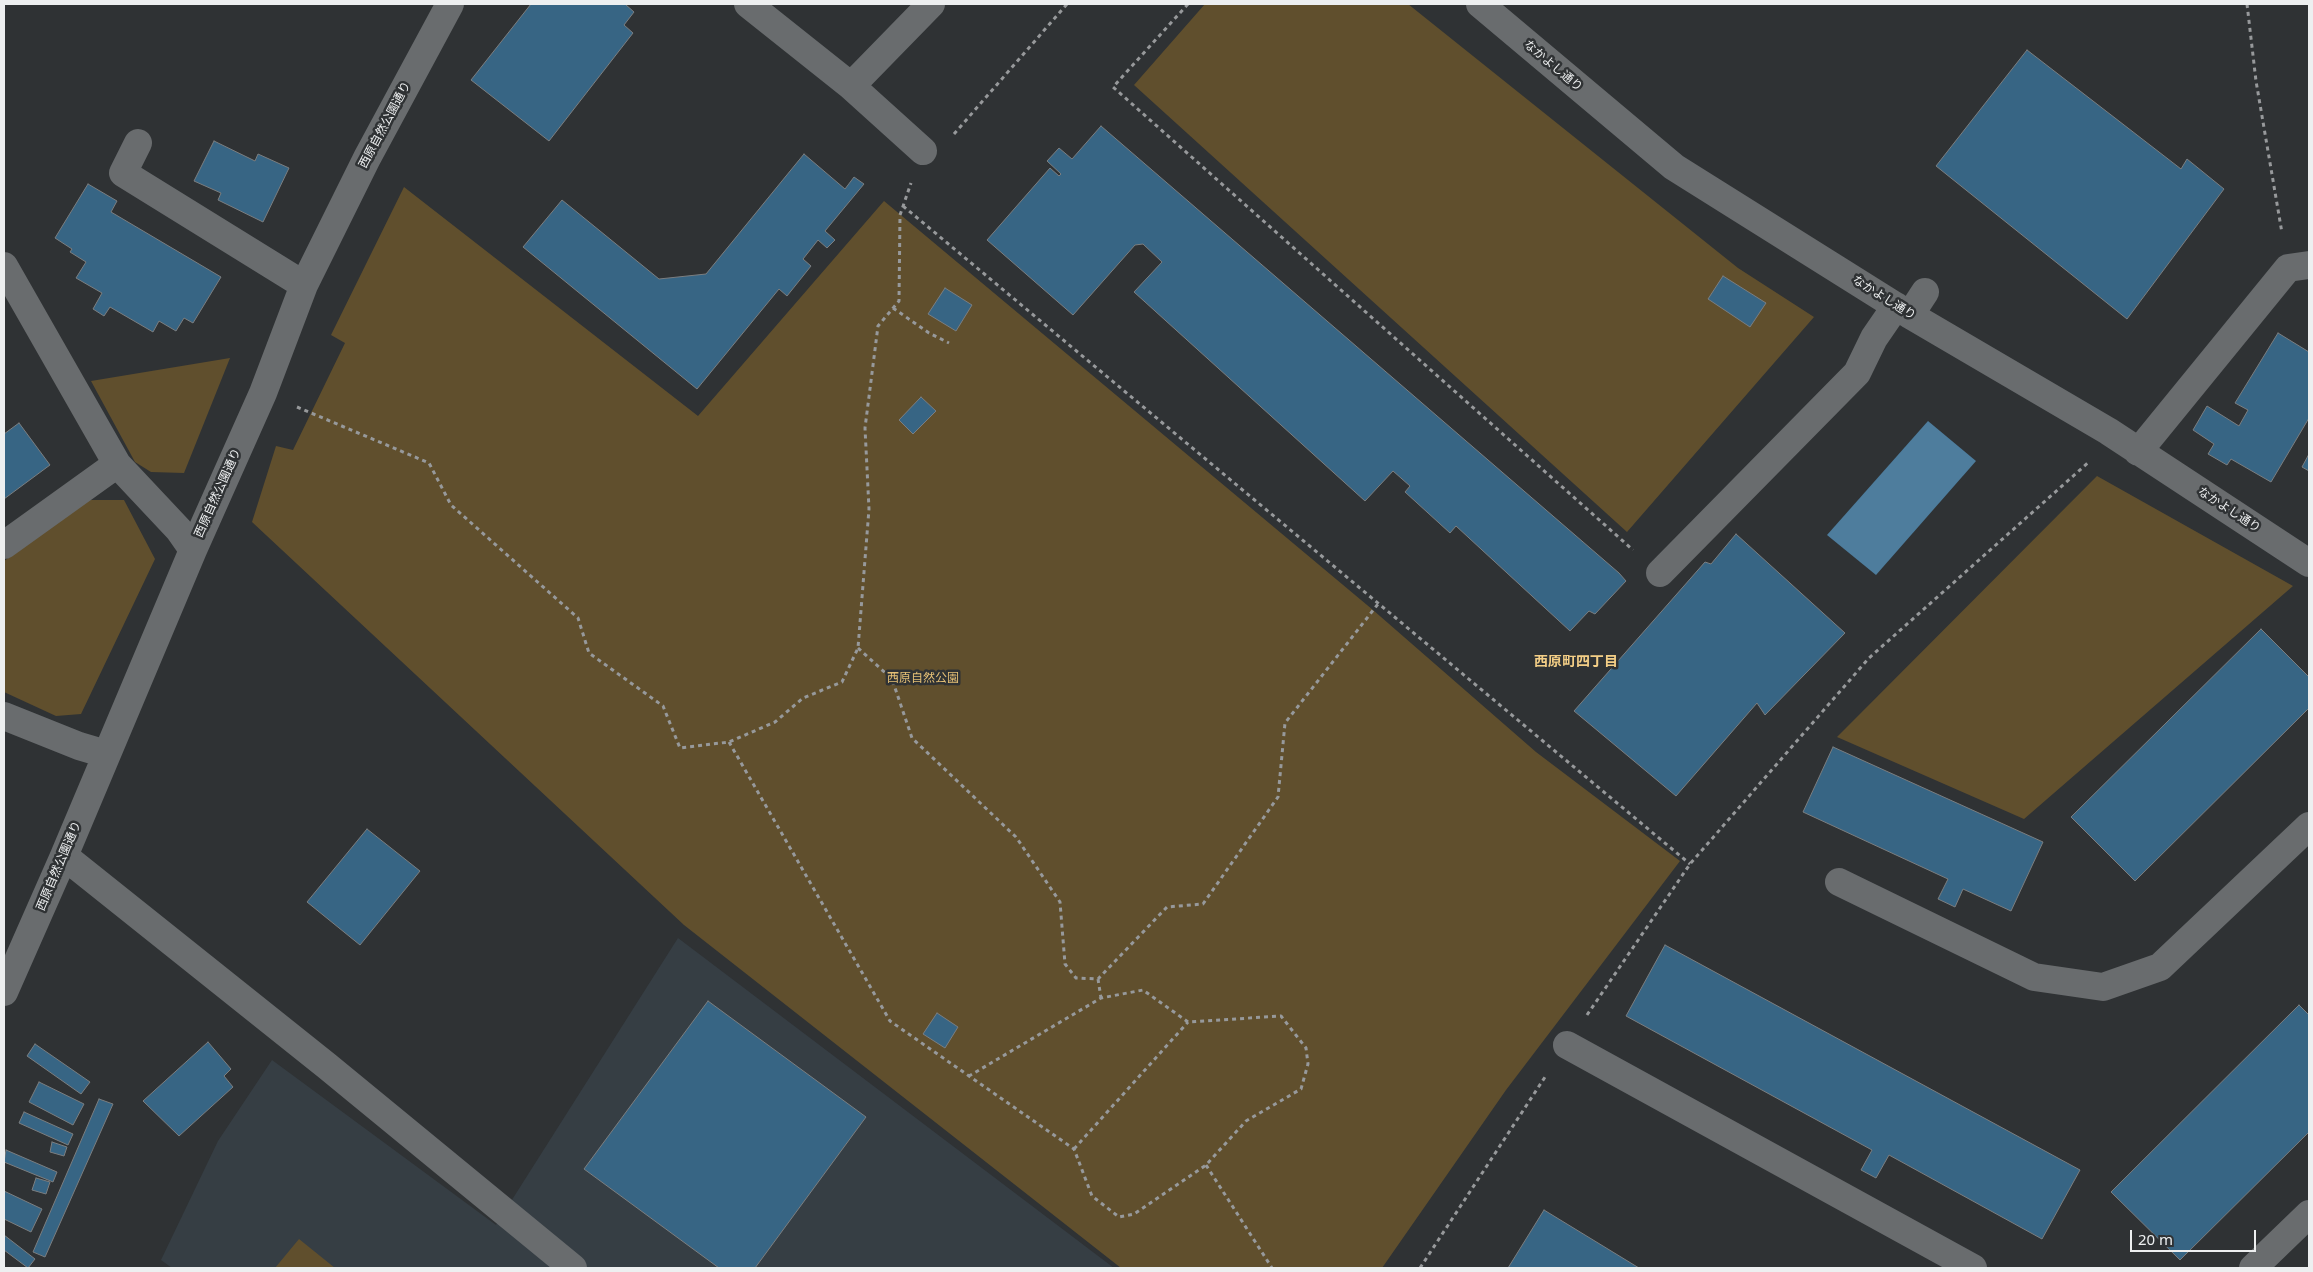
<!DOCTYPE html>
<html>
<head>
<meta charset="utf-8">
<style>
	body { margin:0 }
	#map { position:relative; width:2313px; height:1272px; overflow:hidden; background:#2f3234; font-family:"Noto Sans",sans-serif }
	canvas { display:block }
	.frame { position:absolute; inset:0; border:5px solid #edeff0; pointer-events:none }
	.scale { position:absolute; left:2130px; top:1230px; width:126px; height:22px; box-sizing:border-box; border:2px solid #edeff0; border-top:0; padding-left:6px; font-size:15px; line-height:18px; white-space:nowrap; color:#edeff0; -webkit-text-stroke:4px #2f3234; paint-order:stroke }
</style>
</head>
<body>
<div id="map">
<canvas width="2313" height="1272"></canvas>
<div class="frame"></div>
<div class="scale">20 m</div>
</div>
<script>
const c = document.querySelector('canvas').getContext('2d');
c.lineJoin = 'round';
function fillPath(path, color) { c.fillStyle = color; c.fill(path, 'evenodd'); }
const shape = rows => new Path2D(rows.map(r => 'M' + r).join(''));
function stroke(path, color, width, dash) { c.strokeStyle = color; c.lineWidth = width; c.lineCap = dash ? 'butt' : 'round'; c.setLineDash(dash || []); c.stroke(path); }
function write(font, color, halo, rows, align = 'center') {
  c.font = font + ' "Noto Sans","Noto Sans JP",sans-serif'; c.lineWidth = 5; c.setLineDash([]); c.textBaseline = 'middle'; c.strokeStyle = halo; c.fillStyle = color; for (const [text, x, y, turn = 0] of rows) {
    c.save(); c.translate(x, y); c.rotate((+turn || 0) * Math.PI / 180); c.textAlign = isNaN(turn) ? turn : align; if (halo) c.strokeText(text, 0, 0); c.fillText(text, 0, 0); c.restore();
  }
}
fillPath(shape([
	[678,938,1114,1268,172,1268,161,1260,218,1141,272,1060,496,1225]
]), '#363e44');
fillPath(shape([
	[1205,4,1408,4,1738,268,1814,317,1627,532,1134,85],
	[404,187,698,416,884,201,1373,610,1536,752,1680,861,1506,1090,1382,1268,1121,1268,684,925,252,522,276,446,293,450,345,343,331,335],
	[230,358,184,473,151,472,135,462,91,381],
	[2097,476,2293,586,2024,819,1837,737],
	[89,500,124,500,155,559,81,714,56,716,4,692,4,561],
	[299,1239,335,1268,275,1268]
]), '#604f2d');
fillPath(shape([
	[1928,421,1976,461,1876,575,1827,535]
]), '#4e7d9d');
const building = shape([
	[531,4,625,4,634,12,624,25,633,33,549,141,471,80,531,4],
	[2027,50,2181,169,2187,159,2224,189,2127,319,1936,166,2027,50],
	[1101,126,1619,573,1626,581,1595,614,1589,611,1570,631,1456,526,1450,533,1405,492,1410,486,1393,471,1365,501,1134,292,1162,262,1143,244,1135,245,1073,315,987,240,1050,168,1059,176,1061,174,1047,161,1059,148,1072,159,1101,126],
	[214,141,255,161,258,154,289,168,263,222,218,200,221,193,194,181,214,141],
	[804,154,845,189,854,177,864,184,825,231,835,240,827,248,818,240,803,259,811,266,787,296,779,289,697,389,523,247,562,200,659,279,706,274,804,154],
	[88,184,117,201,111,212,221,277,193,323,184,318,176,331,159,321,153,332,110,307,104,316,93,309,102,293,76,278,86,262,70,252,72,249,55,238,88,184],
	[1723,276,1766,303,1750,327,1708,299,1723,276],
	[945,288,972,305,956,331,928,314,945,288],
	[2278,333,2309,352,2309,418,2271,482,2231,459,2227,465,2208,454,2214,444,2193,430,2207,406,2239,426,2248,410,2235,403,2278,333],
	[921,397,936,411,913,434,899,420,921,397],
	[19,423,50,465,4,499,4,434,19,423],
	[2309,454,2309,471,2302,467,2309,454],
	[1736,534,1845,633,1765,715,1757,703,1676,796,1574,711,1705,562,1711,564,1736,534],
	[2261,629,2309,677,2309,708,2135,881,2071,817,2261,629],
	[1833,747,2043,842,2011,911,1963,889,1955,907,1938,899,1948,879,1803,812,1833,747],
	[367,829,420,871,360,945,307,902,367,829],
	[1665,945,2080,1170,2042,1239,1889,1155,1876,1178,1861,1170,1872,1150,1626,1016,1665,945],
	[708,1001,866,1117,755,1268,719,1268,584,1169,708,1001],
	[2299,1005,2309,1015,2309,1132,2180,1260,2111,1192,2299,1005],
	[937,1013,958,1027,945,1048,923,1034,937,1013],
	[208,1042,231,1069,224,1076,233,1087,179,1136,143,1101,208,1042],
	[35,1044,90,1082,81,1094,27,1056,35,1044],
	[39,1082,84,1104,73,1125,29,1102,39,1082],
	[99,1099,113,1104,45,1257,33,1252,99,1099],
	[24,1112,73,1134,68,1145,19,1123,24,1112],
	[52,1142,67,1147,64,1156,50,1152,52,1142],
	[6,1150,57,1172,53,1182,4,1162,6,1150],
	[36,1178,50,1182,46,1194,32,1190,36,1178],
	[4,1191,42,1209,31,1232,4,1219,4,1191],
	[1544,1210,1639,1268,1508,1268,1544,1210],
	[4,1235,35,1259,28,1268,4,1250,4,1235]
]);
fillPath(building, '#376584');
stroke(building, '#7b7e80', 1);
stroke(shape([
	[1188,4,1113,87,1633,550],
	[2247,4,2256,81,2282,233],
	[954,134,1067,4],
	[903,206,1690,864],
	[893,308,929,333,949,343],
	[297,407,429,463,451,505,578,618,589,653,663,706,680,748,729,742,775,722,803,698,842,682,858,648,869,509,865,428,878,326,899,301,900,215,911,183],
	[858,648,892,679,912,738,1016,837,1060,902,1065,964,1076,978,1098,979,1167,907,1203,904,1278,797,1285,723,1378,604],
	[729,742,890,1021,1074,1149,1092,1196,1119,1217,1134,1214,1206,1165,1246,1121,1301,1089,1308,1064,1306,1048,1281,1016,1188,1022,1143,990,1101,998,969,1076],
	[1098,979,1101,998],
	[1587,1015,1690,864,1869,658,2090,461],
	[1074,1149,1188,1022],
	[1206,1165,1272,1268],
	[1420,1268,1547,1074]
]), '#97999b', 3, [4, 4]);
stroke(shape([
	[748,4,851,86,923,151],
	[1480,4,1674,167,1910,315,2108,431,2309,563],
	[851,86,931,4],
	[138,143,123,173,304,285],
	[4,266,117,464,179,530,193,550],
	[1910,315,1925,292],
	[2138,452,2288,268,2309,265],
	[4,545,117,464],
	[1660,573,1857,373,1874,338,1896,306],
	[4,716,79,746,106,754],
	[64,856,327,1066,573,1268],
	[1839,882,2034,977,2103,987,2160,967,2309,826],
	[4,992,64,856,193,550,263,393,304,285,367,158,450,4],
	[1567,1045,1973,1268],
	[2253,1268,2309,1214]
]), '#696c6e', 28);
write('12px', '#edeff0', '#2f3234', [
	["なかよし通り",1553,66,40],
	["西原自然公園通り",385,125,-62],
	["なかよし通り",1884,298,32],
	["西原自然公園通り",218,493,-66],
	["なかよし通り",2229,510,33],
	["西原自然公園通り",59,866,-67]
]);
write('12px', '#e4bf75', '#2f3234', [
	["西原自然公園",923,679]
]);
write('bold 14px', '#f3ce86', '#2f3234', [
	["西原町四丁目",1576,662]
]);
</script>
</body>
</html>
